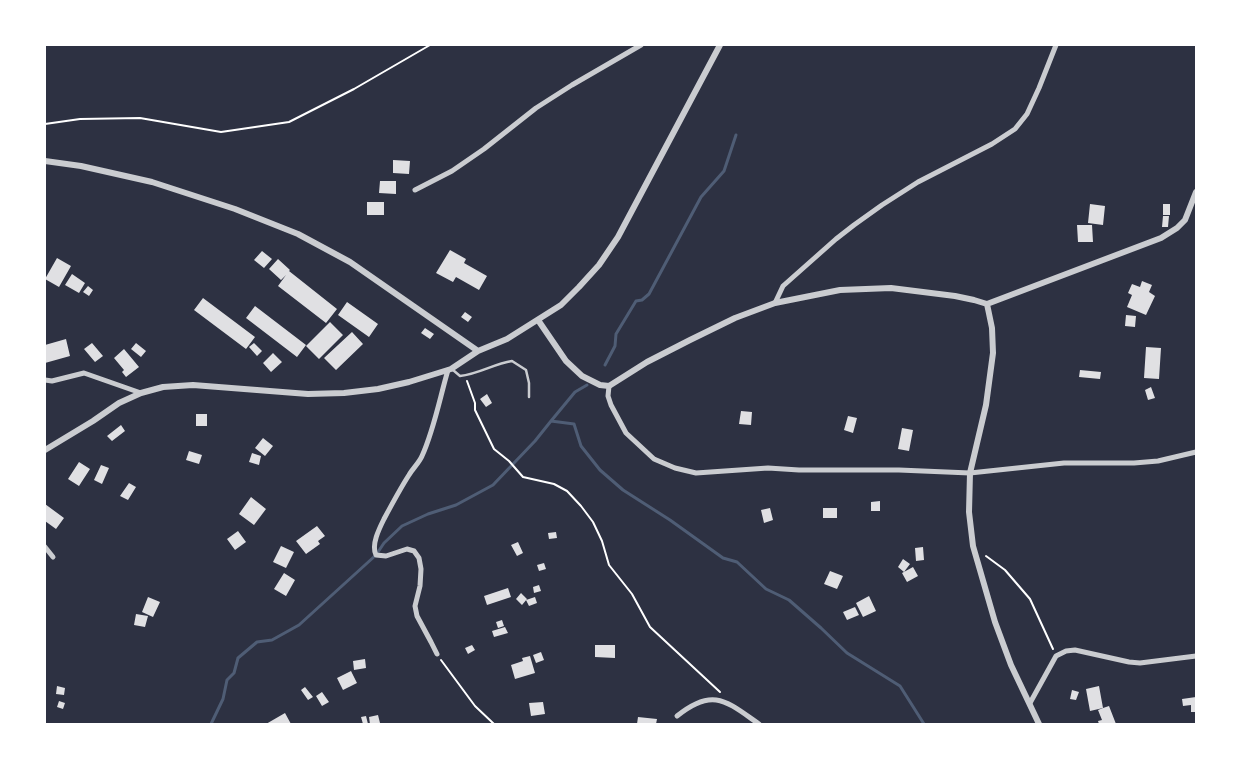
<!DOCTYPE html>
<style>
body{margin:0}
#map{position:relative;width:1241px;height:769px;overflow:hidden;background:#2d3142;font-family:Montserrat,sans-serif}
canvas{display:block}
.frame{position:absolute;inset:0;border:46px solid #fff;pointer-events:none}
</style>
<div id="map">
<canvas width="1241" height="769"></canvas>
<div class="frame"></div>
</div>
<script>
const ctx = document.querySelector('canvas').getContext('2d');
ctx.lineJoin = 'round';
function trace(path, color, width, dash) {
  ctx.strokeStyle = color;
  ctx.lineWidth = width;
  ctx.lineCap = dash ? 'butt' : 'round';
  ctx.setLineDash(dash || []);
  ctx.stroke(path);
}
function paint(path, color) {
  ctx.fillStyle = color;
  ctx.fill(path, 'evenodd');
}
const stream = new Path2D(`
 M605,365L615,346L616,334L636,301L642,300L649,294L701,197L724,171L736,135
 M551,421L574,424L581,446L600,470L623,490L670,520L723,558L737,562L766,589L789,600L821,628L847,653L900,686L924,724
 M211,724L223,699L227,680L234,673L238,658L257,642L272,640L299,625L376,555L384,543L402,526L428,514L456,505L493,485L535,441L551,421L575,392L587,385`);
const building = new Path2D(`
 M393,160L410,161L409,174L393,173Z
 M380,181H396V194L379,193Z
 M367,202H384V215H367Z
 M1090,204L1105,206L1103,225L1088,223Z
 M1163,204H1170V215H1163Z
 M1163,216H1169L1168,227H1162Z
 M1077,225H1092L1093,242H1078Z
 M450,250L466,259L464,263L487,276L479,290L456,277L453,282L436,273Z
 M262,251L272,259L264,268L254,260Z
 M57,258L71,266L59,287L45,279Z
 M278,259L290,270L289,271L337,309L326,323L278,286L286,275L281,280L269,269Z
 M72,274L85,283L79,293L65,285Z
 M1142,281L1152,285L1149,292L1155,296L1146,315L1127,307L1132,295L1128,293L1132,284L1140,287Z
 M88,286L93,290L89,296L83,292Z
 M203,298L255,337L246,349L194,310Z
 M347,302L378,324L369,337L338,315Z
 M255,306L306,345L297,357L246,318Z
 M465,312L472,317L468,322L461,317Z
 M1126,315L1136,316L1135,327L1125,326Z
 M330,322L343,335L319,359L306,346Z
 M425,328L434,334L430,339L421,333Z
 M352,332L363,344L336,370L324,358Z
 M66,339L70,356L45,363V345Z
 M92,343L103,356L95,362L84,349Z
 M136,343L146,351L141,357L131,349Z
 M254,343L262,351L257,356L249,347Z
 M1146,347L1161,348L1159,379L1144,378Z
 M124,349L139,367L126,377L122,372L124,370L114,358Z
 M273,353L282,362L271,372L263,363Z
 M1080,370L1101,372L1100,379L1079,377Z
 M1151,387L1155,398L1148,400L1145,390Z
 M487,394L492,403L486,407L480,399Z
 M741,411L752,412L751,425L739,424Z
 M196,414H207V426H196Z
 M848,416L857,418L853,433L844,430Z
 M121,425L125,431L112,441L107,436Z
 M902,428L913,430L909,451L898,449Z
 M263,438L273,446L265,456L255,448Z
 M189,451L202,455L199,464L186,460Z
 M252,453L261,456L259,465L249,462Z
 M79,462L90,469L79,486L68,479Z
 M101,465L109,468L102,484L94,480Z
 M129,483L136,487L128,500L120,496Z
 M251,497L266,509L254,525L239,514Z
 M880,501V511H871V502Z
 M45,504L64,518L56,529L45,521Z
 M770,508L773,520L764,523L761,510Z
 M823,508H837V518H823Z
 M317,526L325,536L318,541L320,544L306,554L296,541Z
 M238,531L246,542L235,550L227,539Z
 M556,532L557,538L549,539L548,533Z
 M518,542L523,553L517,556L511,545Z
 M281,546L294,552L286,568L273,562Z
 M923,547L924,560L916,561L915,548Z
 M903,559L910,564L904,572L898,567Z
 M544,563L546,569L539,571L537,565Z
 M913,567L918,576L907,582L902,573Z
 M830,571L843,576L837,589L824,584Z
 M284,573L295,580L286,596L274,589Z
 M539,585L541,591L534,593L533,587Z
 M508,588L511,597L487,605L484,596Z
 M521,593L527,599L522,605L516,599Z
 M869,596L876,611L863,617L856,603Z
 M148,597L160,602L153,617L142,612Z
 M535,597L537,603L529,606L526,600Z
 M855,607L859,615L847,620L843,612Z
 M136,614L148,616L145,627L134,625Z
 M502,620L504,626L498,628L496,622Z
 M505,627L508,633L494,637L492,631Z
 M472,645L475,650L468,654L465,648Z
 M595,645H615V658L595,657Z
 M541,652L544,660L536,663L533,655Z
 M530,656L535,673L515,679L511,665L523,661L522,658Z
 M365,659L366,668L354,670L353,661Z
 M351,671L357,683L343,690L337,678Z
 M57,686L65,688L64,695L56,694Z
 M1099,686L1103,708L1109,706L1116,724H1099L1098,721L1102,720L1098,710L1103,708L1090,711L1086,689Z
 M305,687L313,697L308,700L301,690Z
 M1072,690L1079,692L1076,700L1070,699Z
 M322,692L329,702L322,706L316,696Z
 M1196,697V712H1191V705L1183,706L1182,699Z
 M59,701L65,703L63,709L57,707Z
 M543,702L545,714L531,716L529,703Z
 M285,713L291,724H266Z
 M378,715L380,723L370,724L369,717Z
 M366,716L368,724H363L361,717Z
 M638,717L657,719L656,724H637Z`);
const path = new Path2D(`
 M45,124L80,119L140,118L221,132L289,122L354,89L430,45
 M467,381L475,403V410L494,449L509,461L523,477L554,484L567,491L581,506L593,522L602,541L609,565L632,594L650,627L720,692
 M986,556L1005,570L1030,599L1053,649
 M441,660L475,706L494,724`);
const service = new Path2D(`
 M453,370L460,376C479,374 493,364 512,361L526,370L529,383V397`);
const minor = new Path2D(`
 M415,190L452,171L484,149L536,108L572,85L641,45
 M775,303L783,286L836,239L854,225L882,205L918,182L992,144L1015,129L1027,114L1039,88L1056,45
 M45,380L52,381L84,373L141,393
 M609,386L608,396L611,405L626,433L654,459L675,468L696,473L768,468L799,470H899L970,473L1064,463H1134L1158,461L1196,452
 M45,547L53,557
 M437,654L431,642L417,616L415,606L420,586L421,569L419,558L414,551L407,549L386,556L376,555C371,545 379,529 384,519C392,504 400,489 409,475C413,468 419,463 422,456C434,430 440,397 448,370
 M1030,703L1056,656L1066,651L1075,650L1129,662L1140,663L1196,656
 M677,716C713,687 726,701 759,724`);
const tertiary = new Path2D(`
 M45,161L81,166L152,182L235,209L298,234L350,262L478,351
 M987,304L992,328L993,353L986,405L970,473L969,512L973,546L995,622L1011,665L1039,724
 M538,320L566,361L582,376L600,385L609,386L647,362L690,340L735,318L775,303L840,290L891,288L955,296L974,300L987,304L1161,238L1177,228L1185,220L1196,192
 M45,450L93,421L119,403L141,393L163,387L193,385L308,394L344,393L378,389L409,382L451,369L478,351L507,339L561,305L579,287L599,265L618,237L720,45`);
trace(stream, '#4f5d75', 3);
paint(building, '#e0e0e3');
trace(path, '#fff', 2);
trace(service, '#caccd0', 2.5);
trace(minor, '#caccd0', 5);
trace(tertiary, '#caccd0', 6);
</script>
